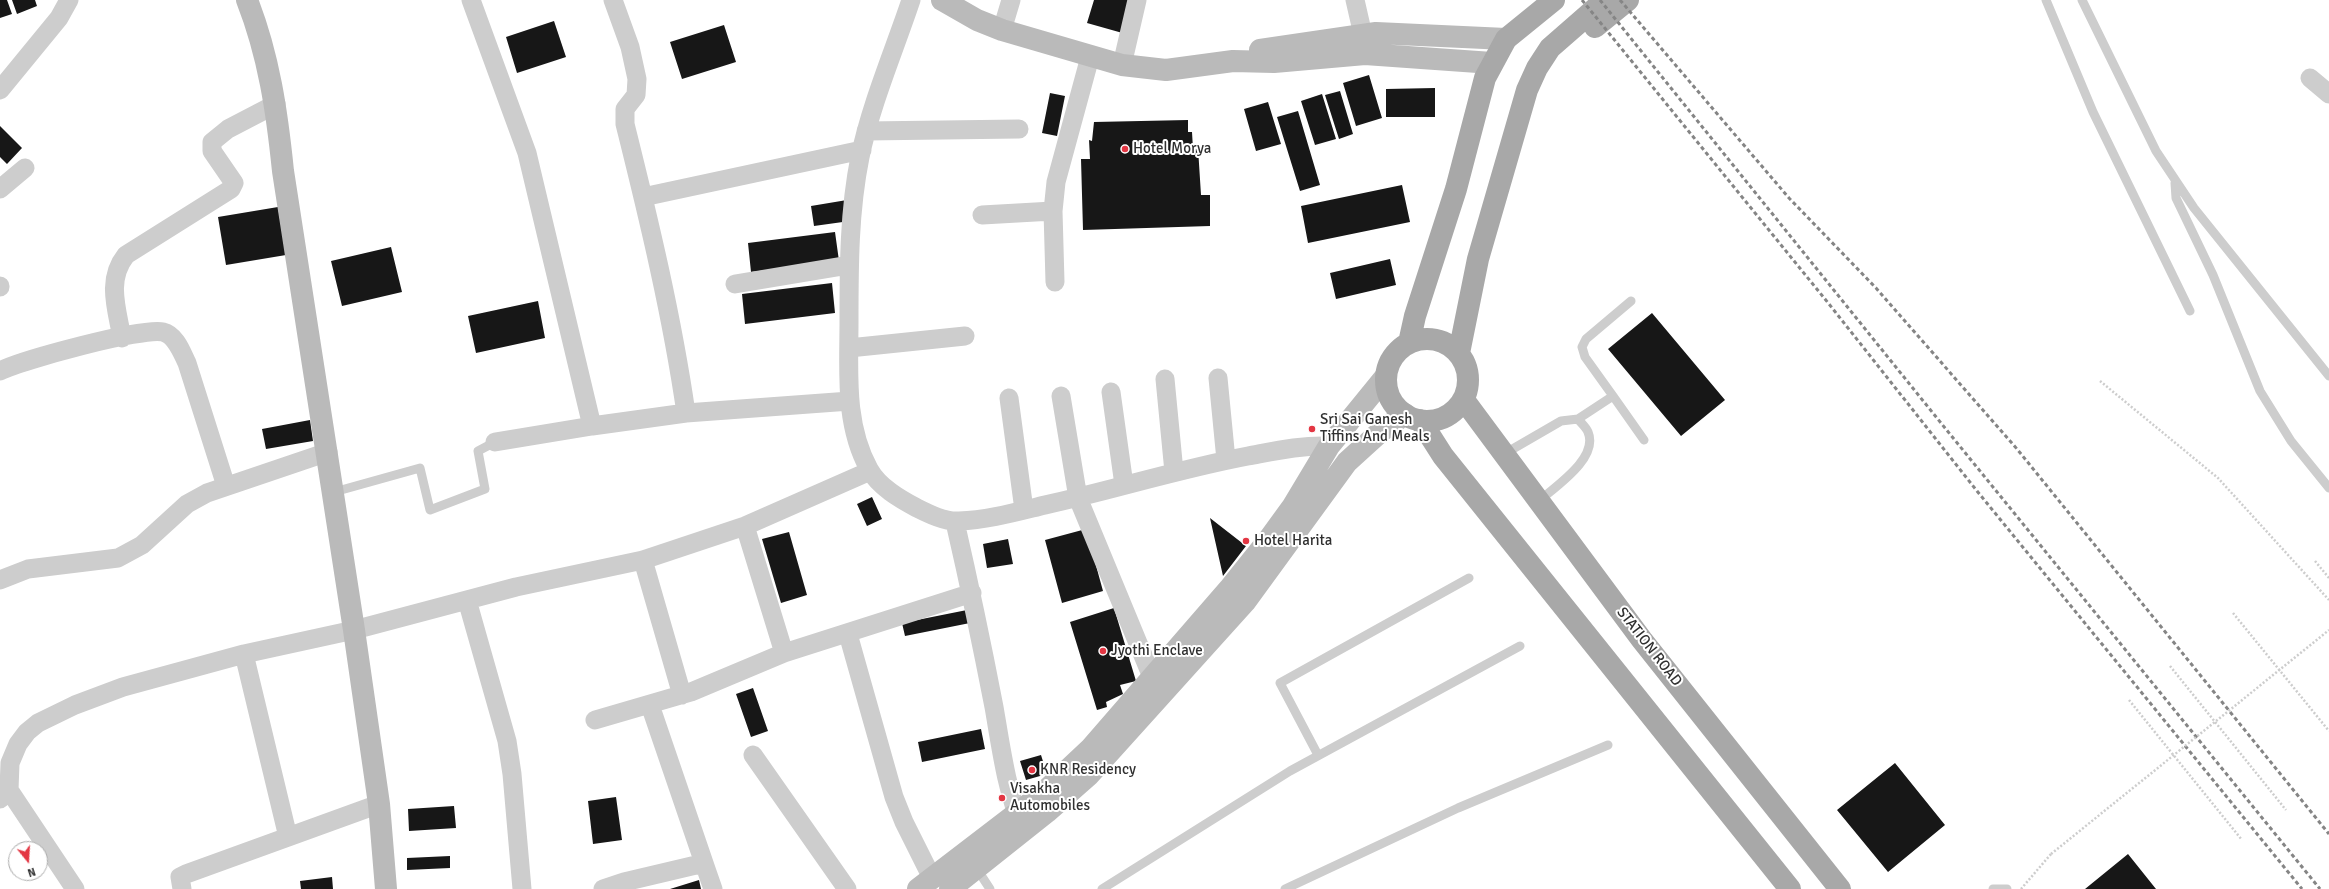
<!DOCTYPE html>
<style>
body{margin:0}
#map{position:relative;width:2329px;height:889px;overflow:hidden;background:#fff;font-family:Signika,sans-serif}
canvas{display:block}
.north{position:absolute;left:8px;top:841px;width:40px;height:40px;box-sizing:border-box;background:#fff;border:1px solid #acacac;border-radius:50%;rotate:162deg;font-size:11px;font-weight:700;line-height:16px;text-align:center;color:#303030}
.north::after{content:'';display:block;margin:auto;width:14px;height:18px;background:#e33643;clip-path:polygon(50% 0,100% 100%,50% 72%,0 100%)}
</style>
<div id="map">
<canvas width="2329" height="889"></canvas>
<div class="north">N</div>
</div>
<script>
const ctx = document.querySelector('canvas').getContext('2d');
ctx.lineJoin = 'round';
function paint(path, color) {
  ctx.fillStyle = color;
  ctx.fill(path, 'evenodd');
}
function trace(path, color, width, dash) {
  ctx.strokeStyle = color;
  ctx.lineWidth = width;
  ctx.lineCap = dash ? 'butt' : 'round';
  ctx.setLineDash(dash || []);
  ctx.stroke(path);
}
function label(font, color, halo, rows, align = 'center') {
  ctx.font = font + ' Signika,sans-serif';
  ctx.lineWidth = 4;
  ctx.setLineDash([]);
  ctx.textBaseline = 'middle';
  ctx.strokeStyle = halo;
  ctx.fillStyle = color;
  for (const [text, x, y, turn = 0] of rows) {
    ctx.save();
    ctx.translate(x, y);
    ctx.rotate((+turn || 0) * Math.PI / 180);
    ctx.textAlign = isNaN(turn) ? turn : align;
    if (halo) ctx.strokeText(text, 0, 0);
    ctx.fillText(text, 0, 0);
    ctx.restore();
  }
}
const building = new Path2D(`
 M0,0H7L12,14L0,18Z
 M12,0H35L37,6L17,14Z
 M1094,0H1135L1126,34L1087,23Z
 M554,21L566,57L517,73L506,37Z
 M724,25L736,62L682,79L670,42Z
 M1369,75L1382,118L1356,126L1343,83Z
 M1435,88V117H1386V89Z
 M1340,91L1353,134L1339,139L1325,95Z
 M1050,93L1065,96L1057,136L1042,133Z
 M1322,94L1336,139L1315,145L1301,101Z
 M1268,102L1281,144L1256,151L1244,109Z
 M1298,111L1320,185L1300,191L1277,117Z
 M1188,120V132H1192L1193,149L1198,148L1201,195H1210V226L1083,230L1081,159H1090L1089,140L1092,141L1094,122Z
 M0,126L22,148L7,164L0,157Z
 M1402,185L1410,222L1308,243L1301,206Z
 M847,200L850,221L814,226L811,206Z
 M278,207L286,255L226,265L218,217Z
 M835,232L839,261L751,272L748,243Z
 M391,247L402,292L342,306L331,261Z
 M1390,259L1396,285L1336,299L1330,273Z
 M832,283L835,313L745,324L742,294Z
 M538,301L545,338L476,353L468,316Z
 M1652,313L1725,400L1681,436L1608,349Z
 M310,420L313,441L266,449L262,429Z
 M872,497L882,519L867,526L857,504Z
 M1210,518L1246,546L1223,576Z
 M1086,529L1103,591L1062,603L1045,540Z
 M789,532L807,595L781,603L762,539Z
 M1008,539L1013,564L987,568L983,544Z
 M1114,608L1136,681L1120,685L1123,694L1106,702L1107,707L1097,710L1070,622Z
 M967,610L970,623L905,636L902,623Z
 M753,688L768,731L751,737L736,694Z
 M981,729L985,749L922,762L918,742Z
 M1041,755L1047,774L1026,780L1020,761Z
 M1895,763L1945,825L1888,872L1837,810Z
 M616,797L622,840L593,844L588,801Z
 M454,806L456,828L409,831L408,809Z
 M2128,854L2156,889H2085Z
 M450,856V868L407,870V858Z
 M332,877L333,889H301L300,881Z
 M699,880L701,889H670Z`);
const path = new Path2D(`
 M2100,381L2218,478L2329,600
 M2315,561L2329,578
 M2233,613L2329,731
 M2170,666L2286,810
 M2129,700L2242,840
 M2021,889L2051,854`);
const lane = new Path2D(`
 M2046,0L2093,112L2190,311
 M2082,0L2156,151L2194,208L2329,376
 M2175,183L2176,198L2213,275L2260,391L2291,441L2329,488
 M1613,396L1585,357L1582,347L1586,339L1631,301
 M1578,419L1613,396L1644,440
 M1504,454L1561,421L1578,419C1581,423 1586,427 1588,432C1599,458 1556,486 1539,501
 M334,492L420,468L430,510L485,489L478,451L495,442
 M1318,755L1280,683L1469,578
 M977,869L990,889
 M1102,889L1290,771L1520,646
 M1285,889L1458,808L1608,745
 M1993,889H2007`);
const street = new Path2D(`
 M471,0L527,153L592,426
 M613,0L630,47L637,79L636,95L625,109V124C649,220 672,316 686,413
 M911,0C894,51 871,104 860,157C849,211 849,267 849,322C849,371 844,424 869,469C879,487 900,499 917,508C929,514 945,522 959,521C988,520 1016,512 1045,505C1113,490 1179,469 1248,456C1275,451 1301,445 1329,446
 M1355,0L1363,35
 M1002,30L1011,0
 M1122,65L1137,0
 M2310,78L2329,94
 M0,90L59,18L69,0
 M866,131L1019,129
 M0,189L25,168
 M643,197L862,150
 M982,215L1053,211
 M1055,282L1053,211L1056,182L1090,57
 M735,284L849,265
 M0,287V286
 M122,338C117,309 106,280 126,255L231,189L234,183L212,151V142L228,129L276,104
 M849,348L965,336
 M0,371C22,360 143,327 163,332C176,335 182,353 187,363L226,486
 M1218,378L1226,460
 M1165,379L1174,472
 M1111,392L1124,485
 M1061,396L1078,498L1152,677
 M1009,398L1024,510
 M495,442L592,426L686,413L850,401
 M955,522C969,583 982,645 994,707C1000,741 1007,795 1022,825
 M745,526L784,653
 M643,560L682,695
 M0,580L28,569L118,558L142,545L187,504L207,493L328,452
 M467,600L507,741L512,774L522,889
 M848,634L894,797L904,822L932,878
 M244,654L288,837
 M650,705L705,866
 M595,720L691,692L784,653L972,593
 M753,755L847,889
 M9,790L75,889
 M0,799L9,790L10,763L18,744L27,732L38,723L75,705L123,687L244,654L354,630L516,587L643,560L745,526L870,471
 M182,889L180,877L186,874L379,804
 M603,889L624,882L696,865L705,866L713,889`);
const secondary = new Path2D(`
 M247,0C269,56 277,112 283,171L354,630L379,804L386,889
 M942,0L977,20L1002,30L1122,65L1166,70L1233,61L1274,62L1365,54L1492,63
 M1260,50L1376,33L1506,39
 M918,889L1042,794L1091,748L1229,589L1269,539L1293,506L1329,446L1386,376
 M950,889L1047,812L1089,775L1245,602L1347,462L1380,432L1405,414`);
const primary = new Path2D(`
 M1595,27L1628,0
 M1386 380a41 41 0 1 1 82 0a41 41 0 1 1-82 0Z
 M1409,343L1415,316L1456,189L1485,78L1506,39L1554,0
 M1459,353L1478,259L1527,90L1537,68L1550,48L1605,0
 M1464,400L1642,640L1840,889
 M1420,420L1443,456L1790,889`);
const rail = new Path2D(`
 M1582,0L1829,304L1977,491L2302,889
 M1600,0L1945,428L2320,889
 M1620,0L1789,198L1876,288L2017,449L2329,834`);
const pathBridge = new Path2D(`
 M2051,854L2329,630`);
const markers = [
 [1125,149,4,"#e33643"],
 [1312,429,4,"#e33643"],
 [1246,541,4,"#e33643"],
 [1103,651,4,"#e33643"],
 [1032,770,4,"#e33643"],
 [1002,798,4,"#e33643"]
];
const poiNames = [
 ["Hotel Morya",1133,149],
 ["Sri Sai Ganesh",1320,420],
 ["Tiffins And Meals",1320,437],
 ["Hotel Harita",1254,541],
 ["Jyothi Enclave",1111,651],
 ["KNR Residency",1040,770],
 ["Visakha",1010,789],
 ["Automobiles",1010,806]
];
const streetNames = [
 ["STATION ROAD",1649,647,52]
];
paint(building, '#171717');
trace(path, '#cdcdcd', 2.5, [2, 2]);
trace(lane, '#cdcdcd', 9);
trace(street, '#cdcdcd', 19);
trace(secondary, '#bababa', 22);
trace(primary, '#a8a8a8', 22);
trace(rail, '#858585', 3, [4, 3]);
trace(pathBridge, '#cdcdcd', 2.5, [2, 2]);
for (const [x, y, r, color] of markers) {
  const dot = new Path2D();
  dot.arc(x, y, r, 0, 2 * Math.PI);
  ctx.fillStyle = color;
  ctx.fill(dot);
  trace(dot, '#fff', 1.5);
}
label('15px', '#303030', '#fff', poiNames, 'left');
label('15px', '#303030', '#fff', streetNames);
</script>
